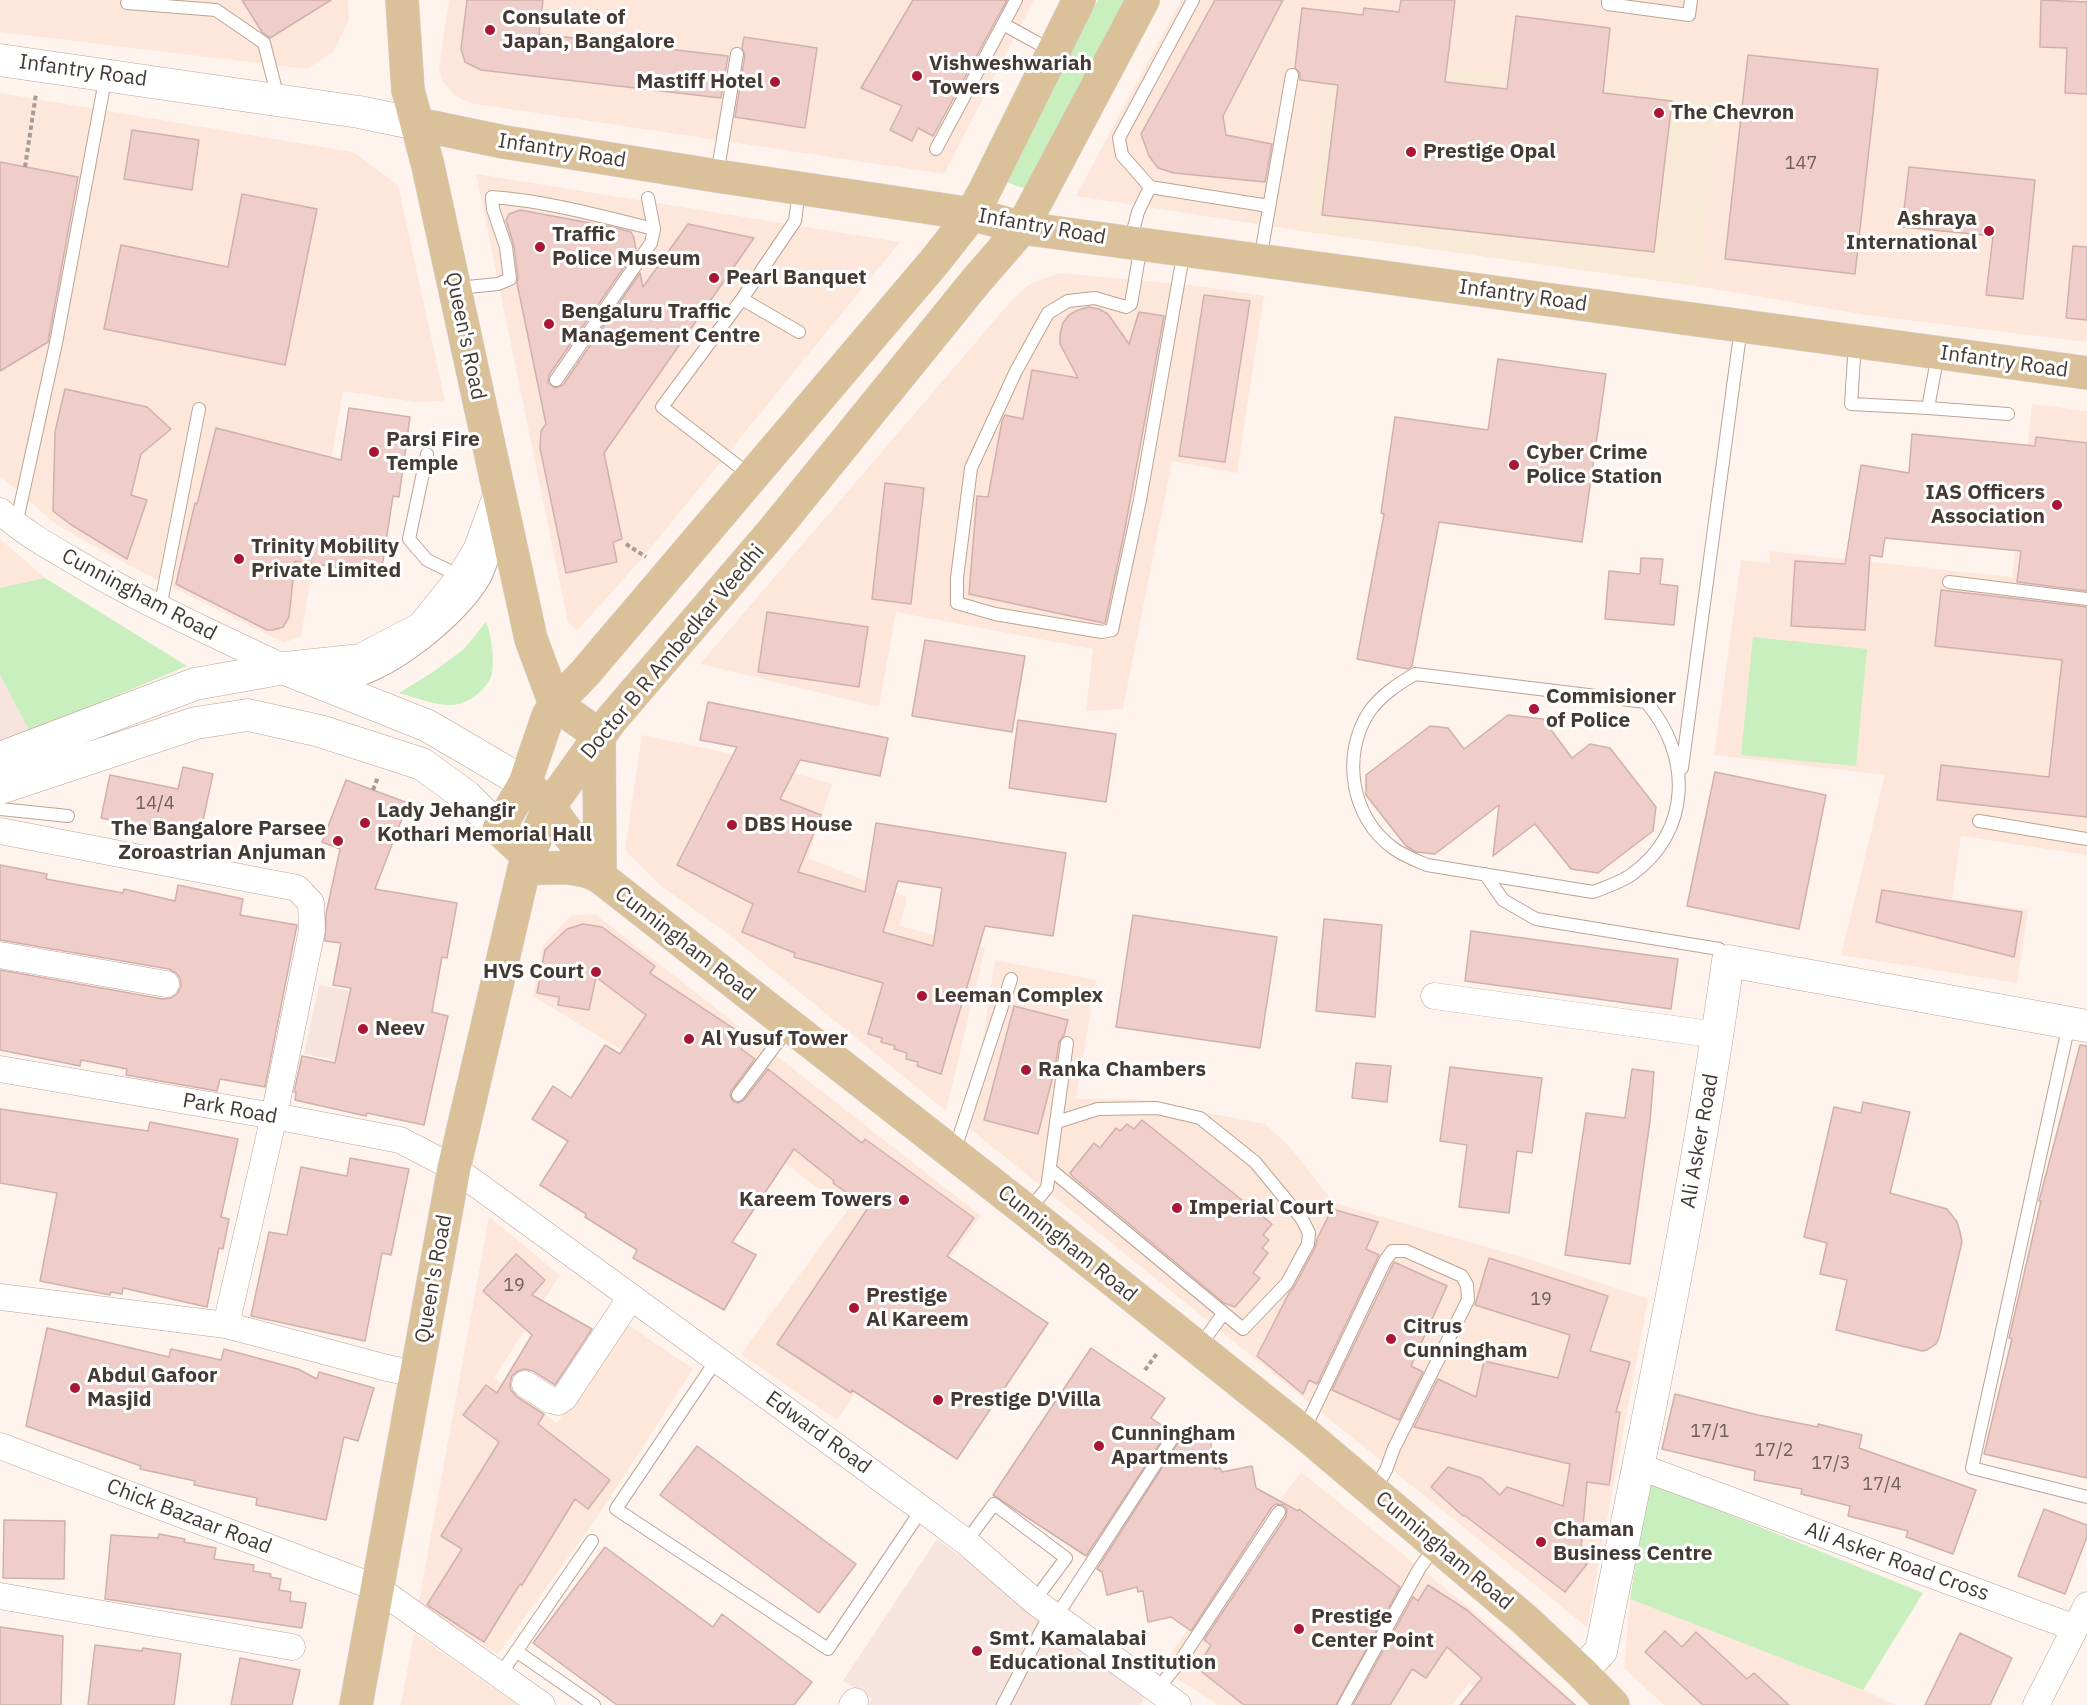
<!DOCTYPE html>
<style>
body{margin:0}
canvas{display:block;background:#fff3ed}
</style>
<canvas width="2087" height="1705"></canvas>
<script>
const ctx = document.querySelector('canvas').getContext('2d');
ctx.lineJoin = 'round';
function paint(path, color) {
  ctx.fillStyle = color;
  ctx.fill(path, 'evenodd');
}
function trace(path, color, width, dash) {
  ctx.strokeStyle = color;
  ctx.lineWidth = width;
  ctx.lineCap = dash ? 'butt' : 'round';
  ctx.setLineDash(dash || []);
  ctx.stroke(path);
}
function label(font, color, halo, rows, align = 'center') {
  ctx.font = font + ' "IBM Plex Sans",sans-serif';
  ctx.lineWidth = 6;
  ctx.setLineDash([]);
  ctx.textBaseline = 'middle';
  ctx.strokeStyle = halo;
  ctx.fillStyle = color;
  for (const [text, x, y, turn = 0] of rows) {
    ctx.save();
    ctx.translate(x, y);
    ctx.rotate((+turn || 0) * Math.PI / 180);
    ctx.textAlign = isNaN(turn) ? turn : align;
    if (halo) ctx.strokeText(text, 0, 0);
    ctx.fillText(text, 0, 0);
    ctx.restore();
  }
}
const built = new Path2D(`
 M0,0H348L349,20L333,52L307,69L0,32Z
 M449,0H1034L944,174L470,103L454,95L443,82L439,68Z
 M1181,0H2087V342L1867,315L1696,286L1720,102L1332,52L1308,232L1076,196Z
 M0,93L353,152L398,185L445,401L415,402L343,391L301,636L284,643L128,565L57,525L0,476Z
 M476,174L900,242L644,556L577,631L568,622Z
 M1059,273L1199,286L1264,296L1237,473L1172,461L1123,709L1086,711L1093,649L896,612L879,707L700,664L1012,300L1028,285Z
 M2032,404L2087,411V855L1961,836L1952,899L2028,910L2017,983L1841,955L1885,775L1714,755L1741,560L1769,563L1770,551L2012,577Z
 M0,539L45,578L0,588Z
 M642,735L719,751L832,784L808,858L907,897L900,926L985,948L946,1111L723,930L661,886L625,850Z
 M591,914L596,915L667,970L981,1216L940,1271L837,1420L741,1354L847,1211L705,1101L533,996L543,945L561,925L573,915Z
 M995,960L1096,980L1076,1099H1137L1265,1124L1288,1145L1334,1203L1525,1258L1648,1299L1587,1627L969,1128Z
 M489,1217L560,1275L494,1378L557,1423L626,1323L693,1369L596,1519L498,1654L418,1606Z
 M1301,1472L1477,1614L1577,1705H1497L1469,1683L1452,1705H1219L1160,1668Z
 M1630,1599L1863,1690L1895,1705H1664L1624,1668Z
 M414,1633L518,1705H401Z`);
const education = new Path2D(`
 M0,675L30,732L0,743Z
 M319,985L422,1004L399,1120L369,1114L372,1095L344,1062L304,1054Z
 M937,1539L1047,1621L1149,1691L1140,1705H868L872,1699L843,1681Z`);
const medical = new Path2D(`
 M1332,52L1720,102L1696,286L1308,232Z`);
const green = new Path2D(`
 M1098,0H1125L1029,190L1006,182Z
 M45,578L187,666L30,732L0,675V588Z
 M486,622C492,635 494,658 492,673C489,689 466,706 450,705C433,705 415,697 399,693L433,672L464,649Z
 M1753,637L1867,649L1856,766L1741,755Z
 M1649,1482L1923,1593L1863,1690L1630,1599Z`);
const building = new Path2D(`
 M242,0H331L270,38L262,32Z
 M467,0H543L539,34L728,56L721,98L481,70L465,62L461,49Z
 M913,0H1007L933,136L918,128L912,141L890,130L902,106L861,88Z
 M1215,0H1283L1223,116L1226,135L1272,144L1265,182L1174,173L1158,168L1149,156L1141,134Z
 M1401,0H1455L1445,82L1507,89L1516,16L1610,28L1603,93L1672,101L1654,252L1322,215L1338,85L1300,80V73L1295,68L1302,8L1363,15L1364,8L1399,12Z
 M2041,0L2087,2V94L2065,93L2067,48L2040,47Z
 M744,37L817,48L805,128L735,117L745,55L742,48Z
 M1748,55L1878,69L1855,274L1725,259Z
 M132,130L199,140L192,190L124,179Z
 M0,162L78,177L48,342L0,371Z
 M1909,167L2035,180L2023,299L1986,295L1993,236L1902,227Z
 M242,194L317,209L285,365L104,329L121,245L228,267Z
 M520,210L612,227L631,232L634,238L636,250L549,375L548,383L555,388L563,385L640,273L643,287L688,224L754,238L604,453L622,539L613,542L617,562L566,573L540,448L541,431L546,424L517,283L518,278L514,246L506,220L509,214Z
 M2073,246L2087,247V320L2066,318Z
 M1204,295L1250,301L1225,462L1179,456Z
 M1089,307L1099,309L1108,314L1129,344L1139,312L1164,316L1124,534L1105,623H1103L969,594L977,496L988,497L1002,421L1005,415L1023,419L1032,370L1078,378L1060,344V334L1063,323L1069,315L1078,310Z
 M1498,359L1606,374L1582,542L1439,522L1412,666L1408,669L1357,659L1384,514L1381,513L1395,417L1488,430Z
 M65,389L147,407L171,429L141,454L131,495L147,500L127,559L70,524L53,511L55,432Z
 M349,408L410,417L399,497L393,496L381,574L295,561L289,617L283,627L273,630H267L176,584L195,503L197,504L216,428L341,460Z
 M1912,434L2035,446L2036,437L2087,443V591L2017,582L2021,551L1885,538L1882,557L1870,555L1865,630L1791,626L1795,561L1845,564L1861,465L1909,473Z
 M885,483L924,488L911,604L872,599Z
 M1641,558L1663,559L1660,584L1678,586L1674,625L1605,619L1609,571L1640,574Z
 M1941,590L2087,607V817L1937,800L1941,765L2049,777L2062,660L1935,646Z
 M767,612L868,627L859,687L758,672Z
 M925,640L1025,656L1012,732L912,716Z
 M708,702L888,738L880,776L800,760L780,799L821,815L798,872L865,892L876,823L1066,853L1053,936L985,926L941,1074L917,1066L918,1062L906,1059L907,1053L894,1049L895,1046L881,1042L882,1038L868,1034L883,983L794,957L795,953L742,932L753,904L677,865L737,747L700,740ZM898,881L942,888L933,946L883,932Z
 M1508,715L1543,719L1572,758L1590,744L1610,748L1656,807L1653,831L1598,873L1571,869L1535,824L1493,856L1499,805L1435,854L1416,852L1406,846L1366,795V775L1430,726L1448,728L1464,749Z
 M1018,720L1116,734L1106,802L1009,788Z
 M183,767L213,774L199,839L101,818L110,775L178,789Z
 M1715,772L1826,795L1799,929L1687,906Z
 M346,780L408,803L375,889L457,903L447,958L442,957L432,1012L448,1016L424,1125L367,1113L366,1116L295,1100L296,1092H294L302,1056L335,1063L351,988L333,985L341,943L325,941L326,914L340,849L322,842Z
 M0,865L47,874L46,879L123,893L124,889L175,901L178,885L243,899L240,915L297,925L265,1087L220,1079L217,1091L126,1075L127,1069L81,1060L80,1066L0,1050V970L163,999L171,998L177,994L181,986L180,978L176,973L169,969L0,940Z
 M1882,890L2022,912L2014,957L1876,922Z
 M1133,915L1277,937L1260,1048L1116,1027Z
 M1324,919L1382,925L1375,1017L1316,1011Z
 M583,924L602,927L655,966L650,973L748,1038L741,1049L755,1059L731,1091L730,1095L733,1101L738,1103L744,1100L768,1069L862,1143L865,1139L974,1218L947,1256L1048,1323L957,1459L852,1390L851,1393L777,1344L868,1208L833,1183L834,1181L794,1149L732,1242L756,1255L724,1310L633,1258L637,1250L585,1217L586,1214L540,1185L568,1141L532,1119L553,1086L571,1098L605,1045L620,1054L646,1015L596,977L589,1010L558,1005L559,997L537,993L545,950L567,929Z
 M1471,931L1678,959L1671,1009L1465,981Z
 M1014,1006L1068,1020L1064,1035L1059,1042L1055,1068L1038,1134L984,1120Z
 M2080,1045L2087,1046V1478L1984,1454L2012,1339L2009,1338L2041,1201H2039Z
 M1356,1063L1391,1066L1387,1102L1352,1098Z
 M1450,1067L1542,1078L1532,1153L1517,1151L1509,1213L1459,1207L1467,1145L1440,1141Z
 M1632,1069L1654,1072L1650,1121L1630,1264L1565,1255L1586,1113L1625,1118Z
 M1863,1102L1910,1112L1890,1193L1947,1209L1957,1222L1960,1232L1962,1242L1939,1338L1936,1344L1927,1350L1922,1351L1836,1330L1847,1280L1820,1274L1827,1243L1804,1237L1834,1107L1861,1113Z
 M0,1109L148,1131L150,1122L238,1139L221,1217L229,1219L223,1249L219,1248L207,1307L123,1288L122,1294L111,1292L110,1295L40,1281L57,1193L0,1183Z
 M1142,1120L1272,1224L1263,1235L1269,1240L1262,1248L1268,1253L1253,1273L1260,1278L1235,1307L1224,1303L1073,1177L1070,1173L1094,1143L1100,1148L1116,1128L1120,1131L1127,1124L1134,1129Z
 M350,1158L409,1169L391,1255L382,1253L365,1341L251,1316L269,1232L287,1235L301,1167L347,1176Z
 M1332,1209L1378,1222L1366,1249L1379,1255L1317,1384L1309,1380L1303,1394L1257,1356L1289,1293L1294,1287L1315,1248L1317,1239Z
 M516,1254L545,1280L532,1295L592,1329L555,1385L533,1371L525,1369L518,1371L512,1376L510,1384L511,1390L517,1397L544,1414L538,1424L610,1480L588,1509L575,1499L522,1585L520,1584L484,1642L427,1605L462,1549L441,1536L499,1442L463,1415L486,1385L497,1393L532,1335L483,1291Z
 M1489,1258L1608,1296L1590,1351L1630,1362L1616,1412H1620L1609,1485L1587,1482L1580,1560L1587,1564L1565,1592L1464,1515L1463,1516L1431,1487L1448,1467L1481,1478L1500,1495L1507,1487L1563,1506L1570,1464L1414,1427L1438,1379L1476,1397L1484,1361L1558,1378L1570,1335L1475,1305Z
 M1394,1262L1447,1286L1411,1366L1423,1372L1399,1420L1332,1390Z
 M47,1328L169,1357L171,1349L221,1360L224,1349L298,1369L317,1379L319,1372L374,1388L358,1441L344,1437L326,1520L256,1505L257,1498L194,1485L195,1481L140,1469L141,1466L26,1426Z
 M1091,1348L1165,1398L1151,1418L1169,1430L1086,1556L993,1495Z
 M1675,1394L1758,1415L1818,1427V1424L1862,1435L1859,1448L1976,1490L1953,1554L1906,1537L1908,1531L1848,1516L1850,1506L1801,1494L1802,1489L1754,1480L1755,1471L1662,1449Z
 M1181,1438L1189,1443L1210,1439L1215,1469L1220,1468L1222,1472L1252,1466L1256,1488L1298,1511L1299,1509L1400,1587L1336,1705H1244L1197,1668L1211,1645L1204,1640L1286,1517L1287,1509L1283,1505L1276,1504L1272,1507L1191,1631L1171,1617L1148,1622L1143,1591L1138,1592L1137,1587L1107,1595L1102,1572L1097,1569Z
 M697,1446L856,1564L819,1613L660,1495Z
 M2044,1509L2087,1525V1537L2065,1594L2018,1576Z
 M4,1520L65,1521L64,1579L3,1578Z
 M159,1534L185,1539L184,1542L216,1548L214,1559L254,1565L253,1571L271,1574L270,1577L281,1579L279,1590L291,1592L290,1601L306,1603L302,1628L105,1599L111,1535L158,1538Z
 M605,1547L713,1627L722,1614L812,1682L794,1705H617L533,1643Z
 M1428,1585L1467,1610L1575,1705H1460L1482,1678L1447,1647L1426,1678L1412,1669L1390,1705H1353L1413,1597L1418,1601Z
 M0,1627L63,1636L61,1705H0Z
 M1665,1631L1682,1647L1696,1632L1747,1679L1754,1673L1789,1705H1703L1645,1652Z
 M1960,1633L2012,1658L1990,1705H1925Z
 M95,1645L142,1651L143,1648L181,1654L174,1705H88Z
 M240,1658L300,1670L292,1705H231Z`);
const path = new Path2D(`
 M25,167L36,94
 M626,544L646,557
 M373,790L378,777
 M1145,1370L1158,1352`);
const service = new Path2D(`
 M1193,0L1119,138L1122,155L1150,187L1269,206
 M1608,0V4L1689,15L1691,0
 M127,3L216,10L264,43L278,98
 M1003,24L1052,51
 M936,149L1016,0
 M717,175L737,54
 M1130,242L1138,212L1150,187
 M1141,245L1131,304L1126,307L1095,298L1068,301L1048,313L1016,371L971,468L957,578V603L995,614L1102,632L1112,630L1140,500L1184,250
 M1260,260L1292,75
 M457,288L498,284L510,279L506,247L493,209L492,197C547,201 600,216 654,229
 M742,299L799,332
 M1855,342L1851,404L1928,408L2008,414
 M556,380L651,243L654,229L648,198
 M1928,408L1938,354
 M427,454L409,539L427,560L462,577
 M751,476L662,407L742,299L795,221L799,190
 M16,525L56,343L106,75
 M1949,582L2087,599
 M160,608L199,409
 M1415,674L1646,702C1692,755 1692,832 1631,875C1619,883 1606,887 1593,892L1427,865C1415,860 1404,856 1393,848C1351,818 1341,755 1369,712C1381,695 1398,684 1415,674Z
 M341,684C388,679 461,620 484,580C489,571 492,559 496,549
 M1682,768L1741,327
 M0,809L68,816
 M1979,821L2087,839
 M1485,874L1503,900L1536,919L1719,949L1728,960
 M2069,1024L1972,1468L2087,1497
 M738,1095L789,1027
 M954,1152L1011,979
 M1050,1169L1243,1329L1287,1283L1308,1244L1309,1233L1302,1219L1255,1162L1200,1118L1157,1108L1098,1109L1057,1122
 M1028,1211L1047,1188L1067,1043
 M1199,1347L1223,1314
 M717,1359L616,1509L828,1649L922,1509
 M1304,1430L1385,1261L1392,1251H1406L1462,1276L1467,1285L1468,1300L1394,1448L1386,1470L1374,1491
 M966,1542L994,1504L1066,1558L1034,1601
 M1056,1617L1173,1437
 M516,1651L594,1705
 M500,1675L592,1541
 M1156,1691L1181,1660L1279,1512
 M1003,1705L1050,1614
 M1344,1705L1419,1569L1436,1545`);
const minor = new Path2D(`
 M0,511C25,534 55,550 84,567C149,605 217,636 285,668
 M0,831L297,888L311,903L312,930L274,1116L226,1325
 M0,955L166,984
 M1434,996L1718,1035
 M0,1069L274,1116L400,1140L454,1168L922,1509L966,1542L1034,1601L1178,1705
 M0,1297L226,1325L387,1368L417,1374
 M525,1384L550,1400L558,1402L564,1398L631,1297
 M0,1446L377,1588L542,1705
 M1638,1466L2075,1628
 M0,1596L292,1647
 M852,1705L855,1701
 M2036,1705L2087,1605`);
const tertiary = new Path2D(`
 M0,60L359,112L417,124
 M285,669L428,726L525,783
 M0,758L195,684L285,668L361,660L422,628L463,577L479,551L499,496
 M0,788L196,723L248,715L320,731L422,764L466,796L499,829
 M1581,1672L1601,1651C1647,1422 1696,1192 1728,961L2087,1026`);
const primary = new Path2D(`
 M402,0L408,90L428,166L531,639L555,704
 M417,124L504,142L717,176L972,214L1022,228L2087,373
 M555,704L599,735
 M599,735L600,877
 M525,783L549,807L600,877L1028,1212L1303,1432L1524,1619L1581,1672L1613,1705
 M528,856L499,829L525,783L548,716L555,704L585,673L935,261L972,214L986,188L1079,0
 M524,869C551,868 576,864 600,877
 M356,1705L454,1168L524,869L528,856L549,807L611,720L774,530L976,281L1022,228L1143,0`);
const markers = [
 [490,30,6,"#aa1435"],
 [917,76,6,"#aa1435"],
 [775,82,6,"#aa1435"],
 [1659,113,6,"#aa1435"],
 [1411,152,6,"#aa1435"],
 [1989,231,6,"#aa1435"],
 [540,247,6,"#aa1435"],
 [714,278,6,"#aa1435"],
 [549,324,6,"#aa1435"],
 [374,452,6,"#aa1435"],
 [1514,465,6,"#aa1435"],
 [2057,505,6,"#aa1435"],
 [239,559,6,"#aa1435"],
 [1534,709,6,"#aa1435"],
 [365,823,6,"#aa1435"],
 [732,825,6,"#aa1435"],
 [338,841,6,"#aa1435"],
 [596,972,6,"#aa1435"],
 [922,996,6,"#aa1435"],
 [363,1029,6,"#aa1435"],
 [689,1039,6,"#aa1435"],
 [1026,1070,6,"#aa1435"],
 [904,1200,6,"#aa1435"],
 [1177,1208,6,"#aa1435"],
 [854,1308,6,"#aa1435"],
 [1391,1339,6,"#aa1435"],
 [75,1388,6,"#aa1435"],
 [938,1400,6,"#aa1435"],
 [1099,1446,6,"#aa1435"],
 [1541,1542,6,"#aa1435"],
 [1299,1629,6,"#aa1435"],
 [977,1651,6,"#aa1435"]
];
const numberNames = [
 ["147",1801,164],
 ["14/4",155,804],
 ["19",514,1286],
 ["19",1541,1300],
 ["17/1",1710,1432],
 ["17/2",1774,1451],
 ["17/3",1831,1464],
 ["17/4",1882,1485]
];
const poiNames = [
 ["Consulate of",502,18],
 ["Japan, Bangalore",502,42],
 ["Vishweshwariah",929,64],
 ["Towers",929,88],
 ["Mastiff Hotel",763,82,"right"],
 ["The Chevron",1671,113],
 ["Prestige Opal",1423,152],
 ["Ashraya",1977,219,"right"],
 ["International",1977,243,"right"],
 ["Traffic",552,235],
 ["Police Museum",552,259],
 ["Pearl Banquet",726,278],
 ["Bengaluru Traffic",561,312],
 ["Management Centre",561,336],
 ["Parsi Fire",386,440],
 ["Temple",386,464],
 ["Cyber Crime",1526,453],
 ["Police Station",1526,477],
 ["IAS Officers",2045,493,"right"],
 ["Association",2045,517,"right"],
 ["Trinity Mobility",251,547],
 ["Private Limited",251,571],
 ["Commisioner",1546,697],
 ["of Police",1546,721],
 ["Lady Jehangir",377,811],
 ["Kothari Memorial Hall",377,835],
 ["DBS House",744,825],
 ["The Bangalore Parsee",326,829,"right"],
 ["Zoroastrian Anjuman",326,853,"right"],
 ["HVS Court",584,972,"right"],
 ["Leeman Complex",934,996],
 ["Neev",375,1029],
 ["Al Yusuf Tower",701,1039],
 ["Ranka Chambers",1038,1070],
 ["Kareem Towers",892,1200,"right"],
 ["Imperial Court",1189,1208],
 ["Prestige",866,1296],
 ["Al Kareem",866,1320],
 ["Citrus",1403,1327],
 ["Cunningham",1403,1351],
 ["Abdul Gafoor",87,1376],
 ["Masjid",87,1400],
 ["Prestige D'Villa",950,1400],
 ["Cunningham",1111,1434],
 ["Apartments",1111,1458],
 ["Chaman",1553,1530],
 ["Business Centre",1553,1554],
 ["Prestige",1311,1617],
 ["Center Point",1311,1641],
 ["Smt. Kamalabai",989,1639],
 ["Educational Institution",989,1663]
];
const streetNames = [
 ["Infantry Road",83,71,8],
 ["Infantry Road",562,151,9],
 ["Infantry Road",1042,227,10],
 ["Infantry Road",1523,296,8],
 ["Queen's Road",465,336,78],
 ["Infantry Road",2004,362,8],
 ["Cunningham Road",139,595,28],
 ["Doctor B R Ambedkar Veedhi",673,652,-50],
 ["Cunningham Road",685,944,38],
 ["Park Road",230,1109,10],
 ["Ali Asker Road",1700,1141,-80],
 ["Cunningham Road",1067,1244,39],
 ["Queen's Road",434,1279,-80],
 ["Edward Road",818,1433,36],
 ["Chick Bazaar Road",189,1517,21],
 ["Cunningham Road",1444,1551,40],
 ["Ali Asker Road Cross",1897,1562,20]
];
paint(built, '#fde7da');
paint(education, '#f7e4de');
paint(medical, '#f9e9d7');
paint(green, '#c8efbd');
paint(building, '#efcdc9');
trace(building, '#d1b0ac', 1.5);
trace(service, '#bea393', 14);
trace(minor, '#bea393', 27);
trace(tertiary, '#bea393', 33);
trace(primary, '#d6d4d2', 34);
trace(path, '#a79b95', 4, [4.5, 3]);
trace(service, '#fff', 12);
trace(minor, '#fff', 26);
trace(tertiary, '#fff', 32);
trace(primary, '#dac19a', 33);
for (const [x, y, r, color] of markers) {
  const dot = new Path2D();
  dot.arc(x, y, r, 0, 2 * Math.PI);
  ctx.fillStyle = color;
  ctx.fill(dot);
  trace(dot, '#fff', 2);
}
label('18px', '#705f58', null, numberNames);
label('bold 21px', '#453a33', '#fff', poiNames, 'left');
label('21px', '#453a33', '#fff', streetNames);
</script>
